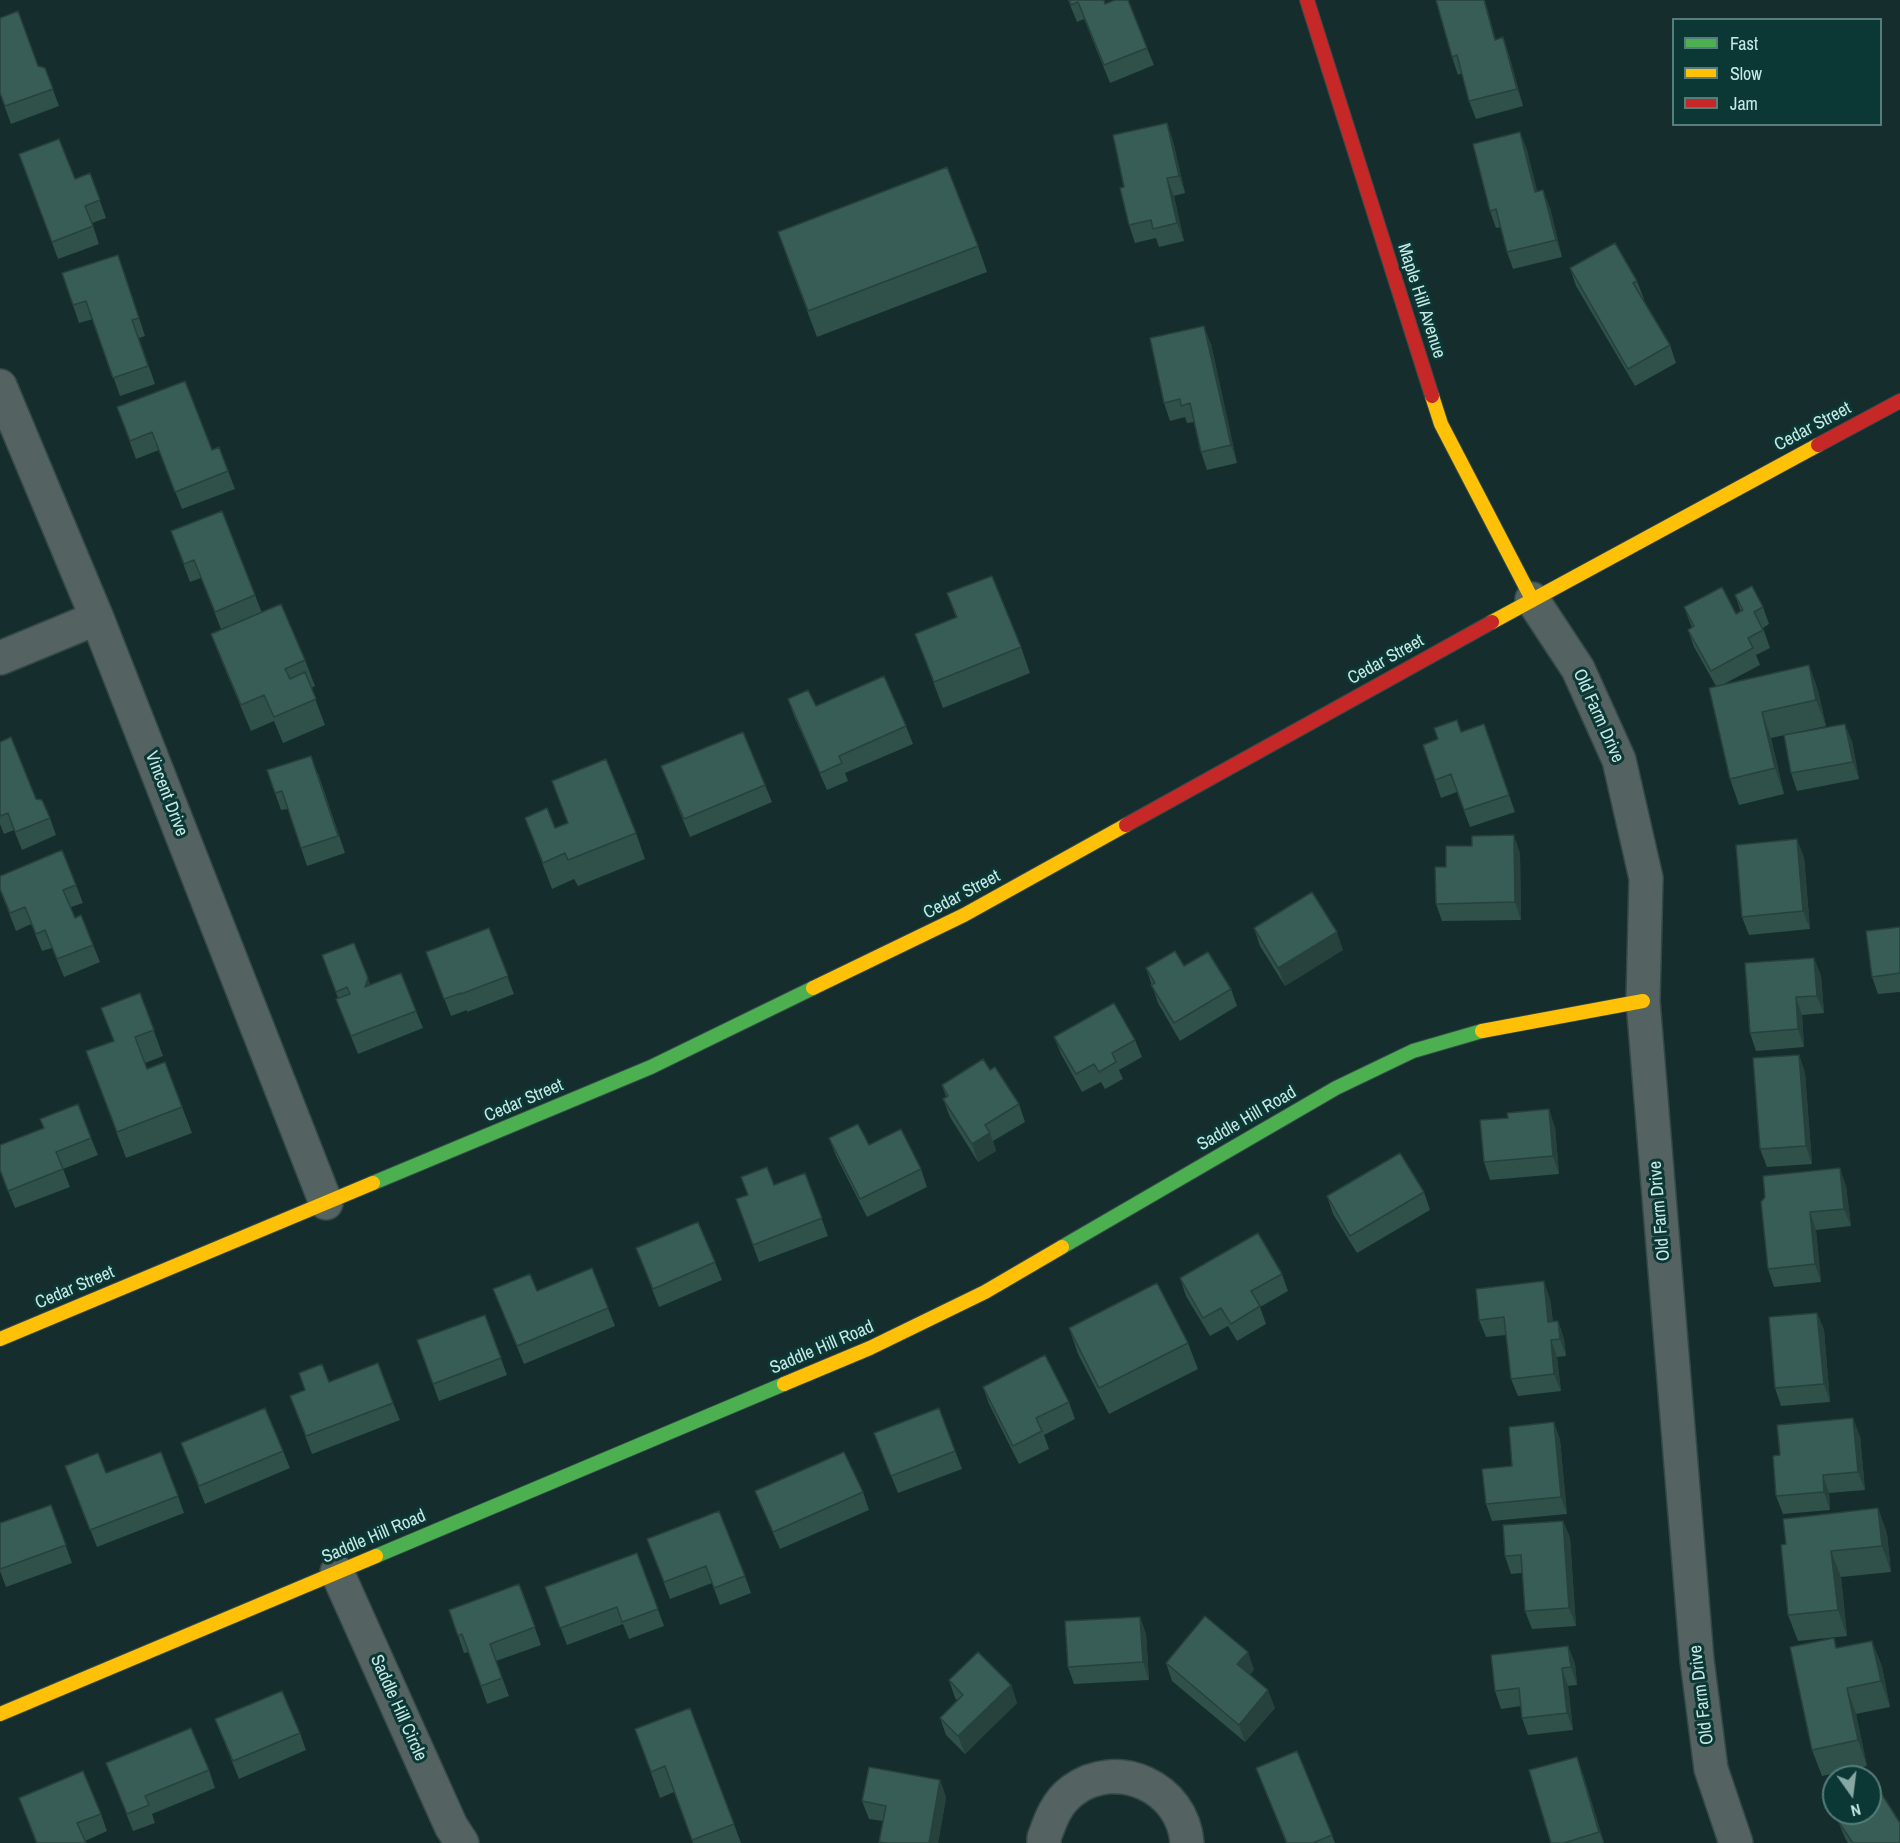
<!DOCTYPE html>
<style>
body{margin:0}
#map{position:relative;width:1900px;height:1843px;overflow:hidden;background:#152d2c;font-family:"Archivo Narrow",sans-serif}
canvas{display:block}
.legend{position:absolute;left:1672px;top:18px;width:210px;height:108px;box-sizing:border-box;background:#0b3734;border:2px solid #557e7b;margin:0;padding:8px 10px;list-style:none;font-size:18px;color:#c5e9e6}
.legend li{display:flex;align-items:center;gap:12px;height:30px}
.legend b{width:30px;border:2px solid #557e7b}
.north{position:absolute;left:1822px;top:1765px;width:60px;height:60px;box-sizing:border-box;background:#0b3734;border:2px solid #557e7b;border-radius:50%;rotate:166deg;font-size:16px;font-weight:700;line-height:24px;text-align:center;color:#c5e9e6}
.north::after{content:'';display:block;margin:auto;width:21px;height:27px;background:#87a7a5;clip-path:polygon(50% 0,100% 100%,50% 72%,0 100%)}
</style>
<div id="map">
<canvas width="1900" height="1843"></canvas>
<ul class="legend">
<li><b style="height:8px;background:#4caf50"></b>Fast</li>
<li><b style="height:8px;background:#ffc107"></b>Slow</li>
<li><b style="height:8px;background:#c62828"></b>Jam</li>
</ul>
<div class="north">N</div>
</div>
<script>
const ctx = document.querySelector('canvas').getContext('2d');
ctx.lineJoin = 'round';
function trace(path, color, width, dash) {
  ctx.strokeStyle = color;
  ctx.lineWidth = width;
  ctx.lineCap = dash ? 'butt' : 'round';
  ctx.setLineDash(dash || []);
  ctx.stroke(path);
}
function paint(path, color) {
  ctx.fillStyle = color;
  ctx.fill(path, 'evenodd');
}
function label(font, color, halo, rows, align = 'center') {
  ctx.font = font + ' "Archivo Narrow",sans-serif';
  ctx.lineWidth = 6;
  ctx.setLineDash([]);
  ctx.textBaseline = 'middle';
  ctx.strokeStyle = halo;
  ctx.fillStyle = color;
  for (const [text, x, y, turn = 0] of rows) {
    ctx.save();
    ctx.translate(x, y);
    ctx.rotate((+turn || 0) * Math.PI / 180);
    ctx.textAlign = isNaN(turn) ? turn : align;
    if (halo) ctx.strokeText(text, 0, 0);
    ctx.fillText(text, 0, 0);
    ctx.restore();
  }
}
const street = new Path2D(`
 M0,386L97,618L326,1203
 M1532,599L1578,669L1619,760L1646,878L1643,1001L1697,1660L1711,1769L1736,1843
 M0,658L97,618
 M337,1572L451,1826L462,1843
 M1044,1843V1838C1050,1821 1056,1803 1072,1791C1117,1757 1183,1787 1187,1843`);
const fast = new Path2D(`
 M373,1183L651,1067L813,988
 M1062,1247L1336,1088L1413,1051L1482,1031
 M376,1556L784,1384`);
const slow = new Path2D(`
 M1432,396L1441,424L1532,599
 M1492,622L1818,445
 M813,988L964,915L1126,825
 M1482,1031L1643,1001
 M0,1339L373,1183
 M784,1384L870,1348L985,1292L1062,1247
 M0,1714L376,1556`);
const jam = new Path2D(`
 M1307,0L1432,396
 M1818,445L1900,401
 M1126,825L1492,622`);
const wall = new Path2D(`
 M1068,0L1105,4L1147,48L1154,65L1110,83L1084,19L1077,22Z
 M1503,37L1509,55L1523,106L1476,119L1469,101L1462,73L1458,75L1452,57Z
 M38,66L45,68L59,106L11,124L0,94Z
 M1167,123L1173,141L1185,193L1174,196L1184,241L1159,247L1156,238L1135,243L1129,225L1124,187Z
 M1520,132L1527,150L1537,192L1550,208L1562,257L1513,269L1507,252L1501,227L1496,228L1490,211Z
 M19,154L75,179L90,173L106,218L92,223L99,244L58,259Z
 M978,246L987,272L817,337L787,258Z
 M1570,268L1637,281L1644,299H1643L1670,345L1676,363L1635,386L1576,286Z
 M124,272L145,336L139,338L155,384L120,396L93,319L79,323L62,273Z
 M1211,344L1237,463L1207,470L1201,452L1194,422L1187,423L1185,417L1170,421L1164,403Z
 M117,407L212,450L219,447L235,489L182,509L159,450L136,459Z
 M171,531L255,595L262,613L305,660L315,686L311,688L325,725L283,743L274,721L251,731L221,660L211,634L250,618L221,629L201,578L190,582Z
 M947,593L1021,647L1030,673L943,708L915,634L956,618Z
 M1735,595L1763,607L1769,624L1763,628L1770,648L1756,655L1760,665L1724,684L1809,665L1818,691L1826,726L1771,738L1784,794L1739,805L1730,779L1716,686L1694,647L1688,630L1692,628L1684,607L1736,614L1741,612Z
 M788,699L816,706L906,726L913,744L845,773L848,781L827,790L794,716Z
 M1484,724L1515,812L1470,827L1457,792L1441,798L1423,745Z
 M1852,741L1859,779L1797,791L1791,773Z
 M0,742L36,799L50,818L56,835L22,850L14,830L4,834L0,824Z
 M661,766L765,785L772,802L690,837L668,784Z
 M267,770L318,773L345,853L307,866L288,809L281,810Z
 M552,781L636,833L645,859L578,886L574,879L552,889L525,818L555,828L568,823Z
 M1520,853L1521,920L1442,921L1436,904L1446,867Z
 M1804,857L1810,929L1749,935L1742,917Z
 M0,876L76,885L83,903L71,907L75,918L93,945L100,962L64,977L52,948L42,951L31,924L16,931L0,890Z
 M1900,927V992L1878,994L1872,977Z
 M489,928L514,994L467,1012V1010L451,1016L426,952Z
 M1254,928L1343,950L1285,986L1260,946Z
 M322,955L371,985L416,1011L423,1028L358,1054L343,1017L336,999L338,998Z
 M1814,958L1821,976L1824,1013L1802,1015L1804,1047L1756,1051L1750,1033Z
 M1146,968L1231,989L1237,1006L1180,1041L1158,1003Z
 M140,993L163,1056L145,1063L147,1069L165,1062L192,1133L126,1158L86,1051L113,1041Z
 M1054,1037L1135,1040L1142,1057L1119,1070L1123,1079L1105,1089L1101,1082L1082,1092L1061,1054Z
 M1799,1055L1805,1073L1812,1164L1767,1167L1760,1149Z
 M990,1070L1019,1104L1025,1122L993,1141L996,1151L978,1162L950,1117L943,1099L946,1097L942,1085Z
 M1555,1127L1559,1174L1490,1180L1484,1162Z
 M91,1138L98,1155L63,1169L70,1187L15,1208L0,1171V1145Z
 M829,1138L869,1145L921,1169L927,1187L867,1217L836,1156Z
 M805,1173L828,1236L759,1262L736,1199Z
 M1846,1186L1851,1226L1816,1230L1821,1282L1774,1287L1768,1269L1761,1202Z
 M1424,1192L1430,1210L1357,1253L1333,1214L1327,1196Z
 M636,1248L715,1262L722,1280L659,1307Z
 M1282,1274L1288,1291L1260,1307L1266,1324L1237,1341L1228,1326L1210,1336L1186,1296L1180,1278Z
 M493,1289L537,1291L608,1308L615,1326L524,1364Z
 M1550,1299L1553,1322L1558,1321L1564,1339L1566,1356L1557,1357L1561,1391L1518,1396L1511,1379L1506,1335L1486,1337L1479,1320Z
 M1817,1313L1824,1330L1830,1402L1781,1406L1775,1388Z
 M485,1315L507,1375L439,1401L417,1340Z
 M1069,1328L1188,1343L1198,1369L1109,1414L1078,1354Z
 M329,1382L393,1403L400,1420L312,1454L290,1396Z
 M983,1387L1069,1402L1075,1419L1044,1435L1049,1449L1019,1464L989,1404Z
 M939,1408L962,1469L898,1493L874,1433Z
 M1554,1422L1560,1440L1567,1514L1492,1521L1486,1504Z
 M1860,1436L1865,1490L1829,1493L1830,1510L1783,1514L1776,1496Z
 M181,1443L283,1451L290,1468L205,1504Z
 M106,1473L178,1496L184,1513L97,1547L72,1483Z
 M755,1491L863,1492L869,1510L780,1549L762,1508Z
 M51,1505L72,1563L6,1587L0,1571V1523Z
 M1878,1508L1887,1534L1891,1572L1841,1577L1847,1636L1798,1641L1788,1615L1786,1544Z
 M1563,1521L1570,1538L1576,1626L1532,1629L1525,1611L1522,1573L1511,1574L1505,1556Z
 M647,1539L745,1576L751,1593L720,1605L712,1583L670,1599Z
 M637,1553L664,1626L629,1639L623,1624L567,1645L545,1587Z
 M519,1584L541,1645L496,1661L509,1696L487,1704L469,1652L464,1653L449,1610Z
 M1140,1617L1146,1634L1149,1680L1074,1684L1068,1667Z
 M1872,1641L1882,1667L1890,1707L1856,1714L1867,1766L1822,1776L1812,1750L1838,1648Z
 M1568,1646L1575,1664L1577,1685L1568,1686L1573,1730L1528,1735L1522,1718L1521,1706L1501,1709L1495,1691Z
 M1166,1663L1254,1669L1250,1675L1275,1708L1245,1742L1172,1681Z
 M949,1680L1011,1685L1017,1703L965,1754L946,1735L940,1718L957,1700L955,1698Z
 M690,1708L741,1843H693L674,1792L660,1798L635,1729Z
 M215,1719L300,1733L306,1750L239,1779Z
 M106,1763L209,1770L215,1788L152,1814L155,1823L133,1831Z
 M1256,1768L1332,1835L1335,1843H1286Z
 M1583,1774L1604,1843H1551Z
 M940,1780L946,1798L938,1843H879V1842L883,1821L869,1819L862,1801Z
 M19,1798L101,1814L107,1831L85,1841L86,1843H36Z
 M1838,1821L1900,1843H1848L1845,1838Z`);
const shadedWall = new Path2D(`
 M1484,0H1485L1501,58L1495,40Z
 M1503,37L1509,55L1523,106L1517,89Z
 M1167,123L1173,141L1185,193L1179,176Z
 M1520,132L1527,150L1542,210L1535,192Z
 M1167,178L1174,196L1184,241L1177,223Z
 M1543,190L1550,208L1562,257L1556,240Z
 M1204,326L1211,344L1237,463L1231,445Z
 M1809,665L1818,691L1826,726L1816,700Z
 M1762,712L1771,738L1784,794L1775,768Z
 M1845,724L1852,741L1859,779L1853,762Z
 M1514,835L1520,853L1521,920L1515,902Z
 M1797,839L1804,857L1810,929L1803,911Z
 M1337,932L1343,950L1285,986L1278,968Z
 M1814,958L1821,976L1824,1013L1817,996Z
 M368,978L374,996L365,987Z
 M1796,997L1802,1015L1804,1047L1798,1029Z
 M1799,1055L1805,1073L1812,1164L1806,1146Z
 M1549,1109L1555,1127L1559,1174L1553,1156Z
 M990,1133L996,1151L978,1162L972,1144Z
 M1840,1168L1846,1186L1851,1226L1844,1209Z
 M1810,1212L1816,1230L1821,1282L1815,1264Z
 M1544,1281L1550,1299L1555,1340L1548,1322Z
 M1817,1313L1824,1330L1830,1402L1824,1384Z
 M1558,1321L1564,1339L1566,1356L1560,1339Z
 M1551,1340L1557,1357L1561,1391L1554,1374Z
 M1853,1418L1860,1436L1865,1490L1858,1472Z
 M1554,1422L1560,1440L1567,1514L1561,1497Z
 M1823,1475L1829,1493L1830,1510L1824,1492Z
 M1878,1508L1887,1534L1891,1572L1882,1546Z
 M1563,1521L1570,1538L1576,1626L1569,1608Z
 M1831,1551L1841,1577L1847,1636L1838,1610Z
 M1140,1617L1146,1634L1149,1680L1143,1662Z
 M1872,1641L1882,1667L1890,1707L1881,1681Z
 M1568,1646L1575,1664L1577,1685L1571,1667Z
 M1248,1652L1254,1669L1244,1682L1237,1664Z
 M1562,1668L1568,1686L1573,1730L1567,1713Z
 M1011,1685L1017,1703L965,1754L958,1736Z
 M1847,1688L1856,1714L1867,1766L1858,1740Z
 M1268,1690L1275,1708L1245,1742L1239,1725Z
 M1577,1757L1583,1774L1604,1843L1599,1832Z
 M940,1780L946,1798L938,1843H929Z`);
const building = new Path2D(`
 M1069,0H1104L1105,4L1115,0H1128L1147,48L1104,65L1078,2L1071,5Z
 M1436,0H1484L1495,40L1503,37L1517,89L1469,101L1457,55L1452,57Z
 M18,11L38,66L45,68L53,89L5,106L0,93V18Z
 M1167,123L1179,176L1167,178L1177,223L1153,229L1151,220L1129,225L1120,188L1124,187L1113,135Z
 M1520,132L1535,192L1543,190L1556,240L1507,252L1496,209L1490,211L1473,144Z
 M59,139L75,179L90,173L100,200L85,206L93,226L52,242L19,154Z
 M947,167L978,246L808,311L778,232Z
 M1615,243L1637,281L1633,283L1670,345L1628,369L1570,268Z
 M118,255L139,318L132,320L148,366L113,378L86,301L73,305L62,273Z
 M1204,326L1231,445L1201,452L1190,403L1181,406L1180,399L1164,403L1150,338Z
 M185,381L212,450L219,447L228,471L175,492L152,432L130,441L117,407Z
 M222,511L255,595L215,612L194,560L184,564L171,531Z
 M992,576L1021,647L934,682L915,634L957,617L947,593Z
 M1752,586L1763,607L1754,612L1763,630L1748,638L1753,648L1711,671L1688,630L1694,626L1684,607L1722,587L1736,614L1743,610L1735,595Z
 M281,604L305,660L285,669L290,679L305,672L316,699L274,717L264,695L241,705L211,634Z
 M1809,665L1816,700L1762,712L1775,768L1730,779L1709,688Z
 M884,676L906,726L839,756L842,763L820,773L788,699L808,690L816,706Z
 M1457,720L1461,732L1484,724L1509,795L1464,810L1451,774L1435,780L1423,745L1438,739L1434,728Z
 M1845,724L1853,762L1791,773L1784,735Z
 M743,732L765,785L684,819L661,766Z
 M11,737L36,799L42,800L50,818L15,832L8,813L0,816V742Z
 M311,756L338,836L301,848L282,791L275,793L267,770Z
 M606,759L636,833L568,860L565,853L543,863L525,818L547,808L555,828L568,823L552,781Z
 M1514,835L1515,902L1436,904L1435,867H1446V846H1472V836Z
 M1797,839L1803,911L1742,917L1736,845Z
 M62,850L76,885L63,890L75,918L81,915L93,945L57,959L45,930L36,934L25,907L10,913L0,889V876Z
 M1312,892L1337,932L1278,968L1254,928Z
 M1900,927V973L1872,977L1866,931Z
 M489,928L508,976L461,994V993L444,999L426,952Z
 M354,943L368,978L365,987L401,973L416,1011L351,1036L336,999L350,994L347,987L336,992L322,955Z
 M1175,951L1184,966L1208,952L1231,989L1174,1023L1151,985L1155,983L1146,968Z
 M1814,958L1817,996L1796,997L1798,1029L1750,1033L1745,963Z
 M140,993L154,1030L135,1037L147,1069L165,1062L182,1107L117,1132L86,1051L114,1041L101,1008Z
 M1114,1003L1135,1040L1112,1053L1116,1062L1099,1072L1094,1064L1076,1074L1054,1037Z
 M1799,1055L1806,1146L1760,1149L1753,1058Z
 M983,1059L990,1070L995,1067L1019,1104L985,1125L990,1133L972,1144L943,1099L948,1096L942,1085Z
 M78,1104L91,1138L56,1152L63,1169L8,1191L0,1170V1145L44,1128L40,1119Z
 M1549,1109L1553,1156L1484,1162L1480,1120L1508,1118L1507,1113Z
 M858,1124L869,1145L901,1129L921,1169L860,1199L829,1138Z
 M1400,1153L1424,1192L1350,1236L1327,1196Z
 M767,1167L774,1185L805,1173L822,1218L753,1245L736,1199L748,1195L741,1177Z
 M1840,1168L1844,1209L1810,1212L1815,1264L1768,1269L1761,1202L1765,1197L1763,1176Z
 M698,1222L715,1262L653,1289L636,1248Z
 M1258,1233L1282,1274L1251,1291L1260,1306L1231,1324L1221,1308L1203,1318L1180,1278Z
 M592,1268L608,1308L517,1346L493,1289L530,1274L537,1291Z
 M1544,1281L1548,1322L1558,1321L1560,1339L1551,1340L1554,1374L1511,1379L1504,1317L1479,1320L1476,1289Z
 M1157,1283L1188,1343L1099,1388L1069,1328Z
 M1817,1313L1824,1384L1775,1388L1769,1317Z
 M485,1315L501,1358L433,1384L417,1340Z
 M1045,1355L1069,1402L1036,1418L1042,1431L1013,1446L983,1387Z
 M378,1363L393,1403L306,1436L290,1396L305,1390L299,1373L322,1364L329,1382Z
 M265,1408L283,1451L199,1486L181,1443Z
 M939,1408L955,1451L891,1476L874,1433Z
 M1853,1418L1858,1472L1823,1475L1824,1492L1776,1496L1773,1456L1780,1455L1777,1425Z
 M1554,1422L1561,1497L1486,1504L1482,1469L1512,1466L1509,1427Z
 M161,1452L178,1496L90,1530L65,1466L98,1453L106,1473Z
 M844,1452L863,1492L773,1532L755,1491Z
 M51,1505L66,1545L0,1569V1523Z
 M1878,1508L1882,1546L1831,1551L1838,1610L1788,1615L1781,1545L1786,1544L1783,1519Z
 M719,1511L745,1576L714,1588L706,1566L664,1582L647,1539Z
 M1563,1521L1569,1608L1525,1611L1521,1555L1505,1556L1503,1525Z
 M637,1553L658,1609L622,1622L617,1607L560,1628L545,1587Z
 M519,1584L535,1627L490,1644L502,1678L481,1686L462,1634L458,1636L449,1610Z
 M1205,1616L1248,1652L1237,1664L1268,1690L1239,1725L1166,1663Z
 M1140,1617L1143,1662L1068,1667L1065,1621Z
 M1834,1638L1836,1648L1872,1641L1881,1681L1847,1688L1858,1740L1812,1750L1790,1647Z
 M1568,1646L1571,1667L1562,1668L1567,1713L1522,1718L1519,1688L1495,1691L1491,1655Z
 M978,1652L1011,1685L958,1736L940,1718L963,1695L949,1680Z
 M282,1691L300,1733L233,1761L215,1719Z
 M690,1708L734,1824L692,1840L665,1766L651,1772L635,1729Z
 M191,1728L209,1770L145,1796L149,1805L127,1814L106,1763Z
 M1297,1751L1332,1835L1313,1843H1287L1256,1768Z
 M1577,1757L1599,1832L1564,1843H1551L1529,1770Z
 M869,1767L940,1780L929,1843H887L879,1842L886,1806L862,1801Z
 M83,1771L101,1814L77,1823L86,1843H37L19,1798Z
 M1881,1793L1900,1823V1843H1853L1838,1821L1850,1813H1870V1800Z`);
const streetNames = [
 ["Maple Hill Avenue",1421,301,72],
 ["Cedar Street",1813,427,-28],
 ["Cedar Street",1386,660,-29],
 ["Old Farm Drive",1598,716,66],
 ["Vincent Drive",166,794,69],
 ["Cedar Street",962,895,-28],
 ["Cedar Street",524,1101,-23],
 ["Saddle Hill Road",1247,1119,-30],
 ["Old Farm Drive",1660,1211,-95],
 ["Cedar Street",75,1288,-23],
 ["Saddle Hill Road",822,1348,-23],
 ["Saddle Hill Road",374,1537,-23],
 ["Old Farm Drive",1702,1695,-97],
 ["Saddle Hill Circle",398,1708,66]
];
trace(street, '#334948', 36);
trace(fast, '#334948', 16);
trace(slow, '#334948', 16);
trace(jam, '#334948', 16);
trace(street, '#546261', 33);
trace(fast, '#4caf50', 14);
trace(slow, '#ffc107', 14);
trace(jam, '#c62828', 14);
paint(wall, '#30504a');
paint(shadedWall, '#27413c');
paint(building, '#385d56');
trace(building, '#27413c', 1.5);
label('18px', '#c5e9e6', '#0b3734', streetNames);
</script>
